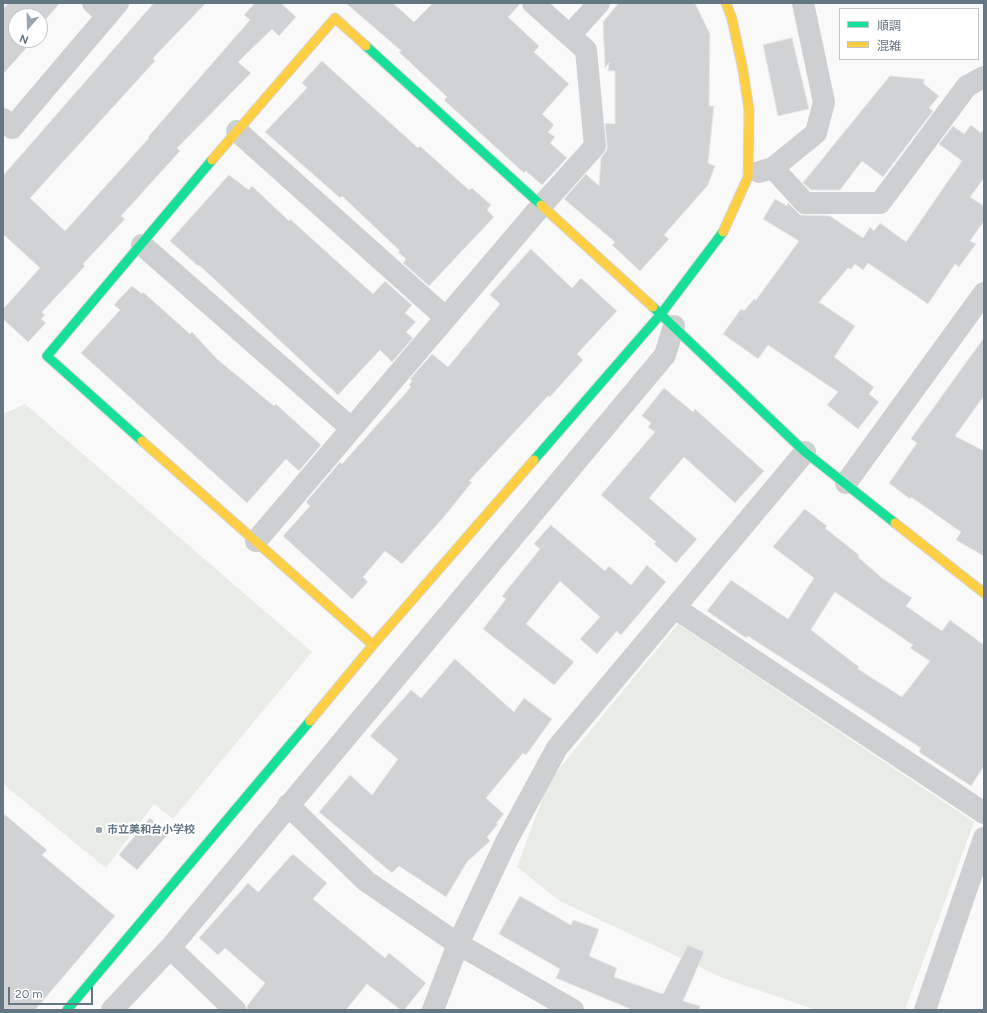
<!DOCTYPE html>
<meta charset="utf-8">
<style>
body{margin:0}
#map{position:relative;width:987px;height:1013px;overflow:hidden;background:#f9f9f9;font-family:Figtree,"Noto Sans JP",sans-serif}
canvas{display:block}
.frame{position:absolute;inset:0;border:4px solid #657683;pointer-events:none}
.legend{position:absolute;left:839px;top:8px;width:140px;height:52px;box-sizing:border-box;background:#fff;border:1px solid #c1c8cd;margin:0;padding:5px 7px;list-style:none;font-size:12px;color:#657683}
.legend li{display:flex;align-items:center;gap:8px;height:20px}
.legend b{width:20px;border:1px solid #c1c8cd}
.north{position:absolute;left:8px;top:8px;width:40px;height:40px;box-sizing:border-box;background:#fff;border:1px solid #c1c8cd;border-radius:50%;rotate:200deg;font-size:11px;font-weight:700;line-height:16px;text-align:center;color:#657683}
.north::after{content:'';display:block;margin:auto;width:14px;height:18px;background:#99a4ac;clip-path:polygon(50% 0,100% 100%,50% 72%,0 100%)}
.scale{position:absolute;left:8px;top:987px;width:85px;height:18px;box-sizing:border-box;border:2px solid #657683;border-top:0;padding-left:5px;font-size:12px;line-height:14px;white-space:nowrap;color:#657683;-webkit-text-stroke:3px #fff;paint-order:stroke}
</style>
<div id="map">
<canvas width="987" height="1013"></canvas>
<div class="frame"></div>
<ul class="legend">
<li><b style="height:5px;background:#16e098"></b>順調</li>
<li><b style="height:5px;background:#ffcf43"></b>混雑</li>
</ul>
<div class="north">N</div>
<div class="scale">20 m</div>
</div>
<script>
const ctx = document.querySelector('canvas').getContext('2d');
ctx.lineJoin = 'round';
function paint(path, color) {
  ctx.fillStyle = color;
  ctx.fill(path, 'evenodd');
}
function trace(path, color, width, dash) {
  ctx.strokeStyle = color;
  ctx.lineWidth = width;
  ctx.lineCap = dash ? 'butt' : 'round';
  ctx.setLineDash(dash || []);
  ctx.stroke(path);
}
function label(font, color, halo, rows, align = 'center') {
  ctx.font = font + ' Figtree,"Noto Sans JP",sans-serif';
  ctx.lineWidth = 4;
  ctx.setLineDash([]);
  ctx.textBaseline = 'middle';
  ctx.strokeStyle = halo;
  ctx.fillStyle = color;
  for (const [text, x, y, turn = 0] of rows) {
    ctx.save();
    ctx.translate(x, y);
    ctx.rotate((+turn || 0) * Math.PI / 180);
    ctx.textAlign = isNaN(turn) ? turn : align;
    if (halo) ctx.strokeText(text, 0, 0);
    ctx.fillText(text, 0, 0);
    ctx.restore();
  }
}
const green = new Path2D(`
 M25,404L312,652L173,819L154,804L106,868L3,784V414Z
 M678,624L974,822L905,1010H816L723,978L560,901L517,867L549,781Z`);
const building = new Path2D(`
 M9,3H60L40,26V16H16V40H28L26,42L29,45L3,74V9Z
 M154,3H206L153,58L155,61L30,198L65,231L149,138L148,137L250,20L244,15L255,3H281L296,17L279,36L272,29L238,62L251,73L177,148L180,151L121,216L125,219L83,264L85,266L42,312L45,315L41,319L46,323L28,342L3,319V309L40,268L3,234V176Z
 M346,3H393L414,22L433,3H521L508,17L539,46L534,52L569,84L542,114L554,125L548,132L555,137L550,143L567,158L542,185L526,171L524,173L444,100L447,97L399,52L401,51Z
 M619,3H695L710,34L709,106H714L708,163L715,166L708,185L664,235L669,239L640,271L612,245L615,242L564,199L586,174L599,186L601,158L607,150V145L605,123L615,124V71H608L609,63L605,68L603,22Z
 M792,38L809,109L778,116L763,45Z
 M322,61L418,148L420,146L469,190L472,188L491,205L487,210L494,217L429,286L403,263L406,259L398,252L400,251L342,196L340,198L265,132L307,88L302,83Z
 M890,76L924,79V84L939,96L929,108L933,111L883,177L862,161L840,190H811L803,183Z
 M971,125L981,133L984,129V178L970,197L984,206V221L970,241L976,244L959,267L955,264L928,304L868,263L863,270L855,264L851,269L848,268L819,302L855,326L834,357L874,387L869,394L879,402L858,429L827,405L838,392L768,345L758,359L723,334L741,309L744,311L754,299L756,300L799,241L763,219L775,199L787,206L788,203L800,215L830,216L863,238L870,227L874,231L880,223L906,242L962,161L939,144L953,126L964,134Z
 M229,175L249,190L252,186L289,221L290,219L373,294L385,281L412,305L405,313L416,322L406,332L413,338L392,362L380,350L338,395L199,265L198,266L170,241Z
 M531,249L572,288L581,278L617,311L577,354L583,360L550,397L548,396L469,481L472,482L443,518L402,564L385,551L363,577L368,582L352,599L283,536L310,506L306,502L340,462L342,464L411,387L409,385L412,381L410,379L432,354L448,367L500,304L490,295Z
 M132,286L142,294L143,292L190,334L192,332L217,359L274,406L276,404L321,445L299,471L286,459L247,503L81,353L120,310L114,305Z
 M984,338V396L955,436L984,451V556L956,540L961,532L911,497L910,499L889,483L917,443L911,439Z
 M664,388L693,412L695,409L764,471L735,503L684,457L649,498L697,539L676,563L654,544L656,542L601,495L655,432L648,427L651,423L642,416Z
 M805,509L827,526L825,528L859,555L858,557L882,578L912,598L906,606L942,631L950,620L984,645V766L971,786L919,752L921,748L748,636L746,638L707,611L731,580L788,619L814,578L773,547ZM835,592L913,645L910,648L930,661L902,697L858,669L859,667L811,630Z
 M551,525L605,571L609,566L631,585L647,565L666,582L621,635L617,631L597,654L580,639L600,617L560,581L526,624L574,662L554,685L483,629L506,599L502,596L540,549L534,544Z
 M455,659L514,712L524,698L552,719L526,755L523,753L486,798L504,814L496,823L498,824L487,837L490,841L467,862L446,897L399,866L392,873L319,812L350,775L372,795L398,759L370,736L411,690L421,698Z
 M3,813L47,850L42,855L115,916L35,1010H3Z
 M150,818L168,834L137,870L119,855Z
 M293,854L327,883L313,899L385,958L389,953L426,983L404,1010H401L367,984L346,1010H247V1006L265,983L225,948L218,955L199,938L248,883L258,892Z
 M520,896L571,925L573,920L599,929L589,956L617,968L614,977L663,994L688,945L704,952L683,1001L700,1006L699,1010H633L556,978L560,969L499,934Z`);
const street = new Path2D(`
 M93,3L107,15
 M570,35L599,3
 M3,119L12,128L118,3
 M237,131L446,318
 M773,168L805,203H880L967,86L984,77
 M759,172L773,168L816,133L824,102L803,3
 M142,245L351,428
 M846,483L984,293
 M256,541L542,205L595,146L586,50L533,3
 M675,608L984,813
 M288,805L366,881L458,944L573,1010
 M170,948L235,1010
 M112,1010L170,948L665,355L674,326
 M433,1010L458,944L506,842L557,748L805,452
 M925,1010L984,838`);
const fast = new Path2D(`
 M366,46L541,205
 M653,307L805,452L895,523
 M142,441L47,356L212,160
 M534,460L661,314L723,232
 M67,1010L310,721`);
const slow = new Path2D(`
 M212,160L335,18L366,46
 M541,205L653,307
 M723,232L748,177L749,110L743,70L732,19L726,3
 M142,441L373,645
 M895,523L984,593
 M310,721L373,645L534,460`);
const markers = [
 [99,830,4,"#99a4ac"]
];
const poiNames = [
 ["市立美和台小学校",107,830]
];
paint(green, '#e8ebe6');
paint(building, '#d0d2d3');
trace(building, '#e8e8e8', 1);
trace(fast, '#d5d6d7', 11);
trace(slow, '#d5d6d7', 11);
trace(street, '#cecfd0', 22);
trace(fast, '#16e098', 9);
trace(slow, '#ffcf43', 9);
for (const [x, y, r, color] of markers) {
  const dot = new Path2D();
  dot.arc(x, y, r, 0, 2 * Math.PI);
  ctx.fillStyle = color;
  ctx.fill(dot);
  trace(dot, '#fff', 1.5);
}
label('bold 11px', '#657683', '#fff', poiNames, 'left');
</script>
